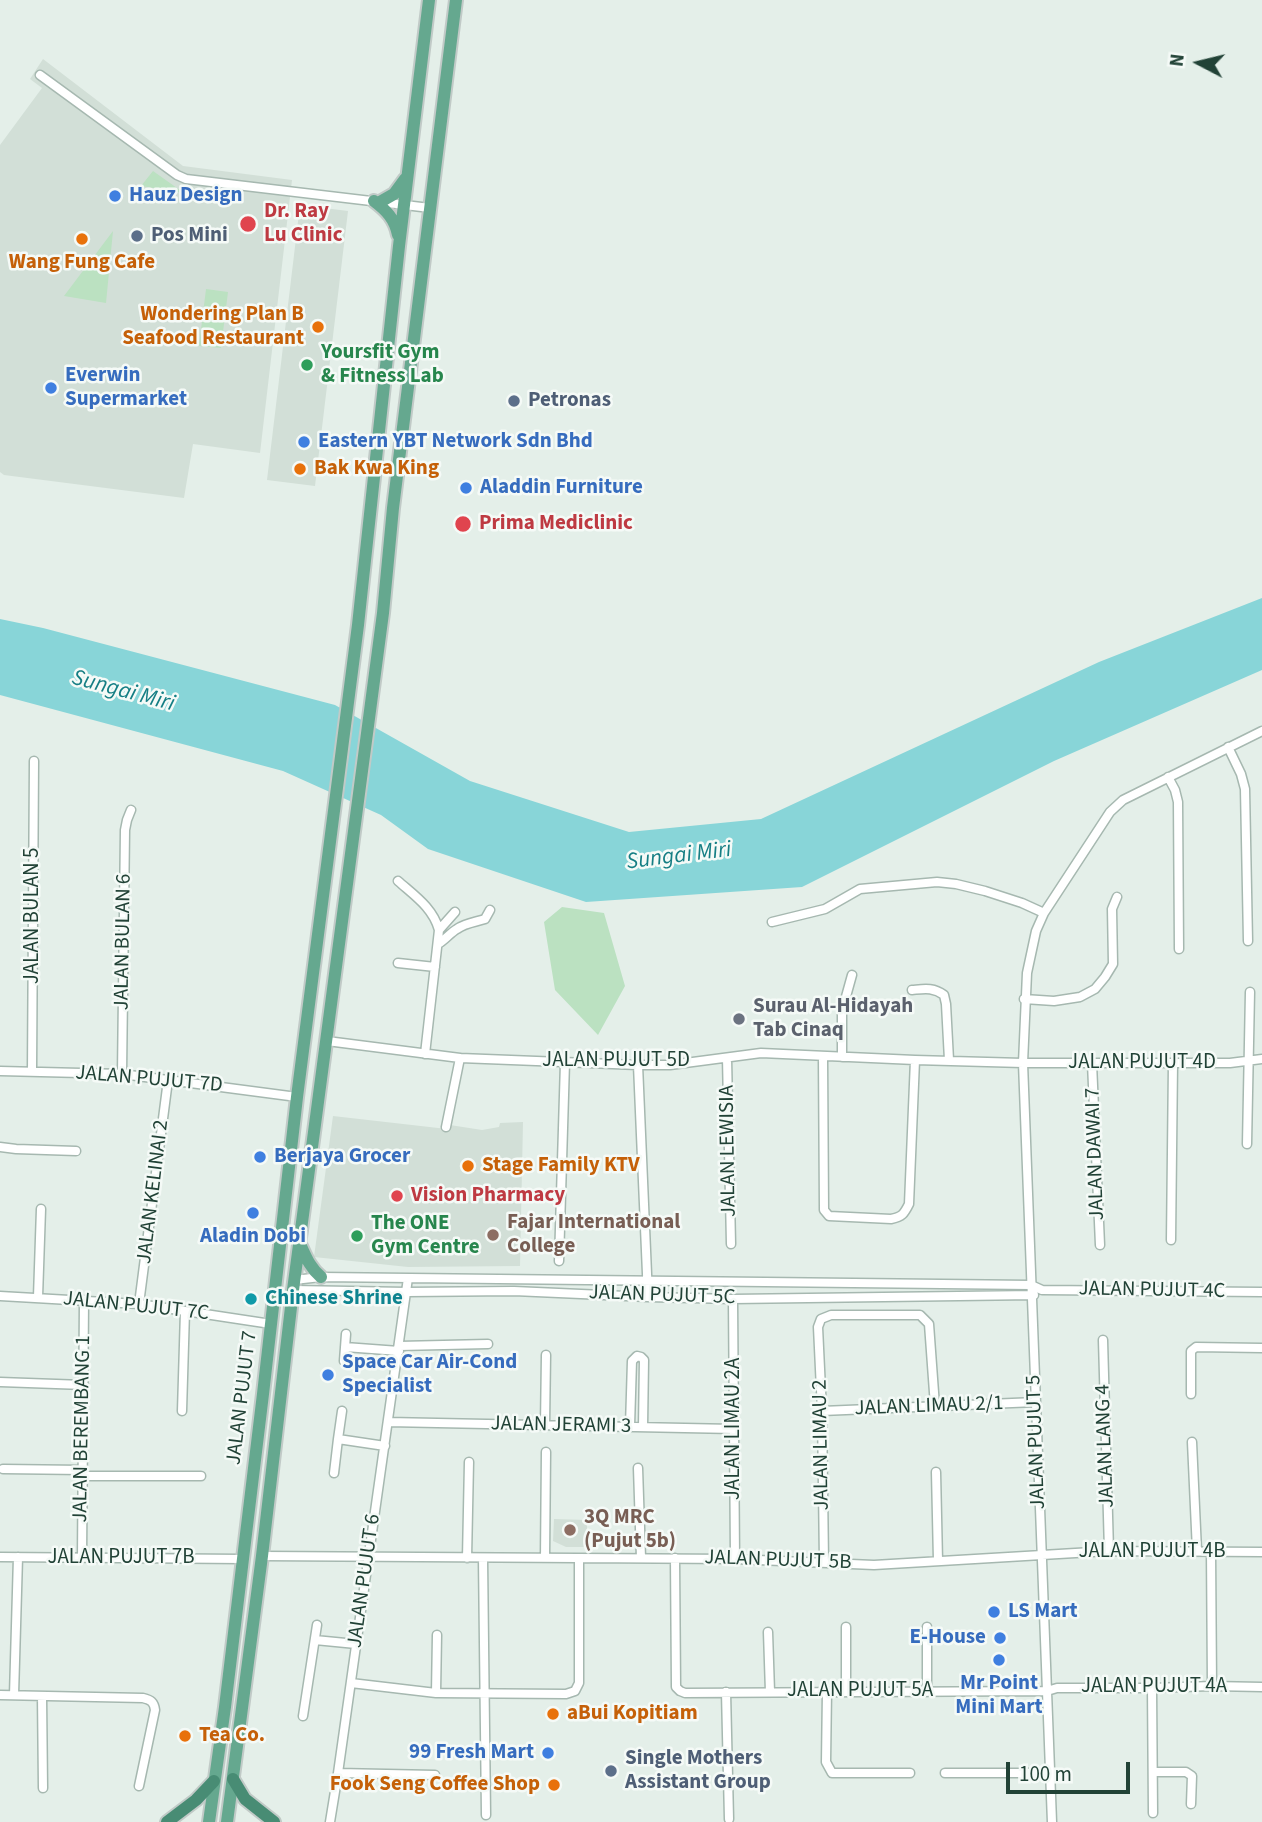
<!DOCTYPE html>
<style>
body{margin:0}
#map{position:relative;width:1262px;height:1822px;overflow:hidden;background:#e4efe9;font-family:"Source Sans 3",sans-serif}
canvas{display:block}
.north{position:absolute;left:1164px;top:28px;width:70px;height:70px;-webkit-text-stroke:5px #f5faf7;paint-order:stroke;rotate:277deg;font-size:19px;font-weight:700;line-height:28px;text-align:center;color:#214236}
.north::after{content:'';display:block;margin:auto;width:24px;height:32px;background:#214236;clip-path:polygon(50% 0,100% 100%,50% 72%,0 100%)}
.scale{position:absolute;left:1006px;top:1762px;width:124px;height:32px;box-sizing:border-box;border:4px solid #214236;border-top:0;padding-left:9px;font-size:21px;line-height:24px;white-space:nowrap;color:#214236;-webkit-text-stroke:5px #f5faf7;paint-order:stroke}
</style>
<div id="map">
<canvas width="1262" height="1822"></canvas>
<div class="north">N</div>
<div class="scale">100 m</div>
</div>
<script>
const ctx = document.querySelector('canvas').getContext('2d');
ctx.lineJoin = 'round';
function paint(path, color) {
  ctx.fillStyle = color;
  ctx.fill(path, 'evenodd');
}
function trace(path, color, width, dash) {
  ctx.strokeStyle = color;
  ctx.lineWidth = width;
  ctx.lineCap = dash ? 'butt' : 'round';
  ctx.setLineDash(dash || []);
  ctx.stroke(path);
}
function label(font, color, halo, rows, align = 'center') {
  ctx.font = font + ' "Source Sans 3",sans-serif';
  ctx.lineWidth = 5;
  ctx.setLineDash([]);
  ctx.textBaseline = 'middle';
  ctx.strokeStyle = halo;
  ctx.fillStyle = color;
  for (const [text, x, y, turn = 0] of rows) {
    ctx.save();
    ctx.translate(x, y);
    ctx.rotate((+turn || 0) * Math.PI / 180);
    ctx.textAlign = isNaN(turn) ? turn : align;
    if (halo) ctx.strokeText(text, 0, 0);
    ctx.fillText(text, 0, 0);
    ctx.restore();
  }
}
const built = new Path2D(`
 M43,59L183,166L292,180L260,453L193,444L184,498L4,475L0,472V145L42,88L30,79Z
 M300,205L348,211L315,486L267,480Z
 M333,1116L447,1129L450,1125L482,1130L499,1127L500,1123L523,1122L520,1266L408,1267L314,1257Z
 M554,1519L587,1520V1547H566L553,1541Z`);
const green = new Path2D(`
 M153,171L184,193L141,186Z
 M113,231L106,303L64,296Z
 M206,289L228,292L221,348L199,346Z
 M562,907L604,913L625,986L598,1035L555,990L544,922Z`);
const water = new Path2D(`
 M1262,598V670L1054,761L802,887L586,902L428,849L381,815L283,771L0,695V619L43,628L335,705L470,781L629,832L761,819L1099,662Z`);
const minor = new Path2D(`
 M40,75L177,175L186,179L430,208
 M1228,747L1241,774L1245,789L1248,941
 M1168,777L1175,790L1178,802L1179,949
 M398,881C415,896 433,908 439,930L425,1054
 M772,922L825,909L860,889L937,882L956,884L985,891L1022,903L1044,913
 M439,930L455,912
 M438,944C445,940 450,933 457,929C465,923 476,922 485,919L490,910
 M398,963L435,967
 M912,990C924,989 933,987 944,995L946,1004L949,1060
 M1024,999L1054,1001L1080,997L1095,989L1105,977L1113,964L1112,909L1117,897
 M327,1041L460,1058L638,1065H670L761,1053L915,1060L1023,1063H1230L1262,1059
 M823,1057L824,1210L829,1216L891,1219C902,1217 904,1214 909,1204L915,1060
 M842,1057V1011L852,975
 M727,1058L731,1244
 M1092,1063L1100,1245
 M638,1065L648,1297
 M0,1071L122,1074L297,1097
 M32,1071L34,761
 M122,1074L125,830L127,820L131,810
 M446,1127L460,1058
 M1247,1144L1250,992
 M0,1147L16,1149L76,1151
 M1171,1240L1173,1063
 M559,1261L565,1062
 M408,1278L338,1773L435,1775
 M294,1280L321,1277C558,1281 795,1284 1031,1285L1042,1290L1262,1292
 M293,1290L407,1292L514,1291L648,1297L733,1299L1034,1295
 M0,1296L139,1304L271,1324
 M38,1297L41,1209
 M733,1299L735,1559
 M139,1304L168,1080
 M1103,1340L1109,1551
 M399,1346L488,1344
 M345,1347L399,1351
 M344,1361L346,1334
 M0,1382L84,1385
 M1191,1394V1351L1196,1347L1262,1348
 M182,1411L185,1311
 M342,1411L338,1439L385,1446
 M822,1411L1036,1402
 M388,1422L734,1429
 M545,1425L546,1355
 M630,1426L632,1361L637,1356L641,1357L644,1360L643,1427
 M1192,1442L1197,1551
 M638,1468L641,1558
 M3,1469L83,1470
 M936,1472L938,1561
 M334,1473L338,1439
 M82,1476H201
 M1211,1551L1212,1686
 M262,1556L735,1559L874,1565L1109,1551L1262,1552
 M0,1557L243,1559
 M82,1558L84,1300
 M467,1558L469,1462
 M483,1558L486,1815
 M545,1558L546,1452
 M675,1558L676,1687L680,1691L685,1693L1047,1691L1057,1688H1152L1212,1686L1262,1687
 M824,1563L822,1411L818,1327L821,1319L831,1315H920L929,1324L935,1406
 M846,1627V1691
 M768,1632L770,1692
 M315,1640L356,1644
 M351,1683L436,1693L566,1694L575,1691L579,1683V1559
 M1152,1688L1153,1813
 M827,1691L826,1762L832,1773H910
 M726,1692L729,1819
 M927,1692V1627
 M436,1693L437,1635
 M0,1695L143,1698C151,1700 154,1702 155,1710L139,1786
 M14,1695L18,1557
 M42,1696L43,1788
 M303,1716L317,1625
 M1153,1772H1186L1192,1776L1191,1804
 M945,1773H1050
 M330,1822L338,1773
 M1052,1822L1023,1063L1027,973L1036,931L1044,913L1110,812L1123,800L1262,731`);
const primary = new Path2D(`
 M374,201C386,210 395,219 398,235
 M380,202L394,194L405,179
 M300,1244C306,1257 310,1268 321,1277
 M209,1822L225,1707L263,1394L297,1097L358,625L399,246L429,0
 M227,1822L262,1556L293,1290L383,613L393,508L456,0`);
const trunk = new Path2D(`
 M233,1779L245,1799L274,1822
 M167,1822L196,1800L214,1781`);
const markers = [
 [115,196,7,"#3f7fe0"],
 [248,224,9,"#e0444e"],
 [137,236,7,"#5c6f8a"],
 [82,239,7,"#e8710a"],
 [318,327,7,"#e8710a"],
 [307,365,7,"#2e9e5b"],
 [51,388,7,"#3f7fe0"],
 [514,401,7,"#5c6f8a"],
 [304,442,7,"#3f7fe0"],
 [300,469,7,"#e8710a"],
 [466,488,7,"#3f7fe0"],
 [463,524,9,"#e0444e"],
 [739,1019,7,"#6b7280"],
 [260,1157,7,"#3f7fe0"],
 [468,1166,7,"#e8710a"],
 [397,1196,7,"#e0444e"],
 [253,1213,7,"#3f7fe0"],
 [493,1235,7,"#8d6e63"],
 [357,1236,7,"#2e9e5b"],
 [251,1299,7,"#0f9aa8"],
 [328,1375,7,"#3f7fe0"],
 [570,1530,7,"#8d6e63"],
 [994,1612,7,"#3f7fe0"],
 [1000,1638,7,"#3f7fe0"],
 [999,1660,7,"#3f7fe0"],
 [553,1714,7,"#e8710a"],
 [185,1736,7,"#e8710a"],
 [548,1753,7,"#3f7fe0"],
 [611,1771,7,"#5c6f8a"],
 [554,1785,7,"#e8710a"]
];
const shopNames = [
 ["Hauz Design",129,196],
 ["Everwin",65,376],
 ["Supermarket",65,400],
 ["Eastern YBT Network Sdn Bhd",318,442],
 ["Aladdin Furniture",480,488],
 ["Berjaya Grocer",274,1157],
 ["Aladin Dobi",253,1237,"center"],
 ["Space Car Air-Cond",342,1363],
 ["Specialist",342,1387],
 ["LS Mart",1008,1612],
 ["E-House",986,1638,"right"],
 ["Mr Point",999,1684,"center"],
 ["Mini Mart",999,1708,"center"],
 ["99 Fresh Mart",534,1753,"right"]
];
const healthNames = [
 ["Dr. Ray",264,212],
 ["Lu Clinic",264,236],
 ["Prima Mediclinic",479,524],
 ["Vision Pharmacy",411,1196]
];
const serviceNames = [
 ["Pos Mini",151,236],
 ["Petronas",528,401],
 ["Single Mothers",625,1759],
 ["Assistant Group",625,1783]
];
const foodNames = [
 ["Wang Fung Cafe",82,263,"center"],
 ["Wondering Plan B",304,315,"right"],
 ["Seafood Restaurant",304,339,"right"],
 ["Bak Kwa King",314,469],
 ["Stage Family KTV",482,1166],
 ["aBui Kopitiam",567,1714],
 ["Tea Co.",199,1736],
 ["Fook Seng Coffee Shop",540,1785,"right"]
];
const leisureNames = [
 ["Yoursfit Gym",321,353],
 ["& Fitness Lab",321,377],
 ["The ONE",371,1224],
 ["Gym Centre",371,1248]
];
const streetNames = [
 ["JALAN BULAN 5",33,916,-90],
 ["JALAN BULAN 6",124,942,-89],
 ["JALAN PUJUT 5D",616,1061],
 ["JALAN PUJUT 4D",1142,1063],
 ["JALAN PUJUT 7D",149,1080,5],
 ["JALAN LEWISIA",729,1151,-91],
 ["JALAN DAWAI 7",1096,1154,-92],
 ["JALAN KELINAI 2",154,1192,-83],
 ["JALAN PUJUT 4C",1152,1291,1],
 ["JALAN PUJUT 5C",662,1296,2],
 ["JALAN PUJUT 7C",136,1307,6],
 ["JALAN PUJUT 7",243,1398,-83],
 ["JALAN LIMAU 2/1",929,1407,-2],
 ["JALAN JERAMI 3",561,1426,1],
 ["JALAN BEREMBANG 1",83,1429,-89],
 ["JALAN LIMAU 2A",734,1429,-90],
 ["JALAN PUJUT 5",1037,1442,-92],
 ["JALAN LIMAU 2",822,1445,-91],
 ["JALAN LANG 4",1106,1446,-92],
 ["JALAN PUJUT 4B",1152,1552],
 ["JALAN PUJUT 7B",121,1558],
 ["JALAN PUJUT 5B",778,1561,2],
 ["JALAN PUJUT 6",365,1581,-82],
 ["JALAN PUJUT 4A",1154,1687],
 ["JALAN PUJUT 5A",860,1691]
];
const worshipNames = [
 ["Surau Al-Hidayah",753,1007],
 ["Tab Cinaq",753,1031]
];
const educationNames = [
 ["Fajar International",507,1223],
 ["College",507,1247],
 ["3Q MRC",584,1518],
 ["(Pujut 5b)",584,1542]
];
const cultureNames = [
 ["Chinese Shrine",265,1299]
];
const waterNames = [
 ["Sungai Miri",123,692,15],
 ["Sungai Miri",679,857,-7]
];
paint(built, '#d2dfd7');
paint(green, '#bbe1c1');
paint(water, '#88d5d8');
trace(minor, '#a6b8b0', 11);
trace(primary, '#c1cac7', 16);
trace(trunk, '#c1cac7', 16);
trace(minor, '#fff', 8);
trace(primary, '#65a88f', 12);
trace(trunk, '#488c74', 12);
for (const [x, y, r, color] of markers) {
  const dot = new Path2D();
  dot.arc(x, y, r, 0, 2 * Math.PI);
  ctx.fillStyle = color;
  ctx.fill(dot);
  trace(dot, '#f5faf7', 2.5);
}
label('bold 21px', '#366cbe', '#f5faf7', shopNames, 'left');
label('bold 21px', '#be3a42', '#f5faf7', healthNames, 'left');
label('bold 21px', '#4e5e75', '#f5faf7', serviceNames, 'left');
label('bold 21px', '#c56008', '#f5faf7', foodNames, 'left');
label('bold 21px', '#27864d', '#f5faf7', leisureNames, 'left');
label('21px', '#214236', '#f5faf7', streetNames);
label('bold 21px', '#5b616d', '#f5faf7', worshipNames, 'left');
label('bold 21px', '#785e54', '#f5faf7', educationNames, 'left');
label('bold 21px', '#0d838f', '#f5faf7', cultureNames, 'left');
label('italic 23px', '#157e84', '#f5faf7', waterNames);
</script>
